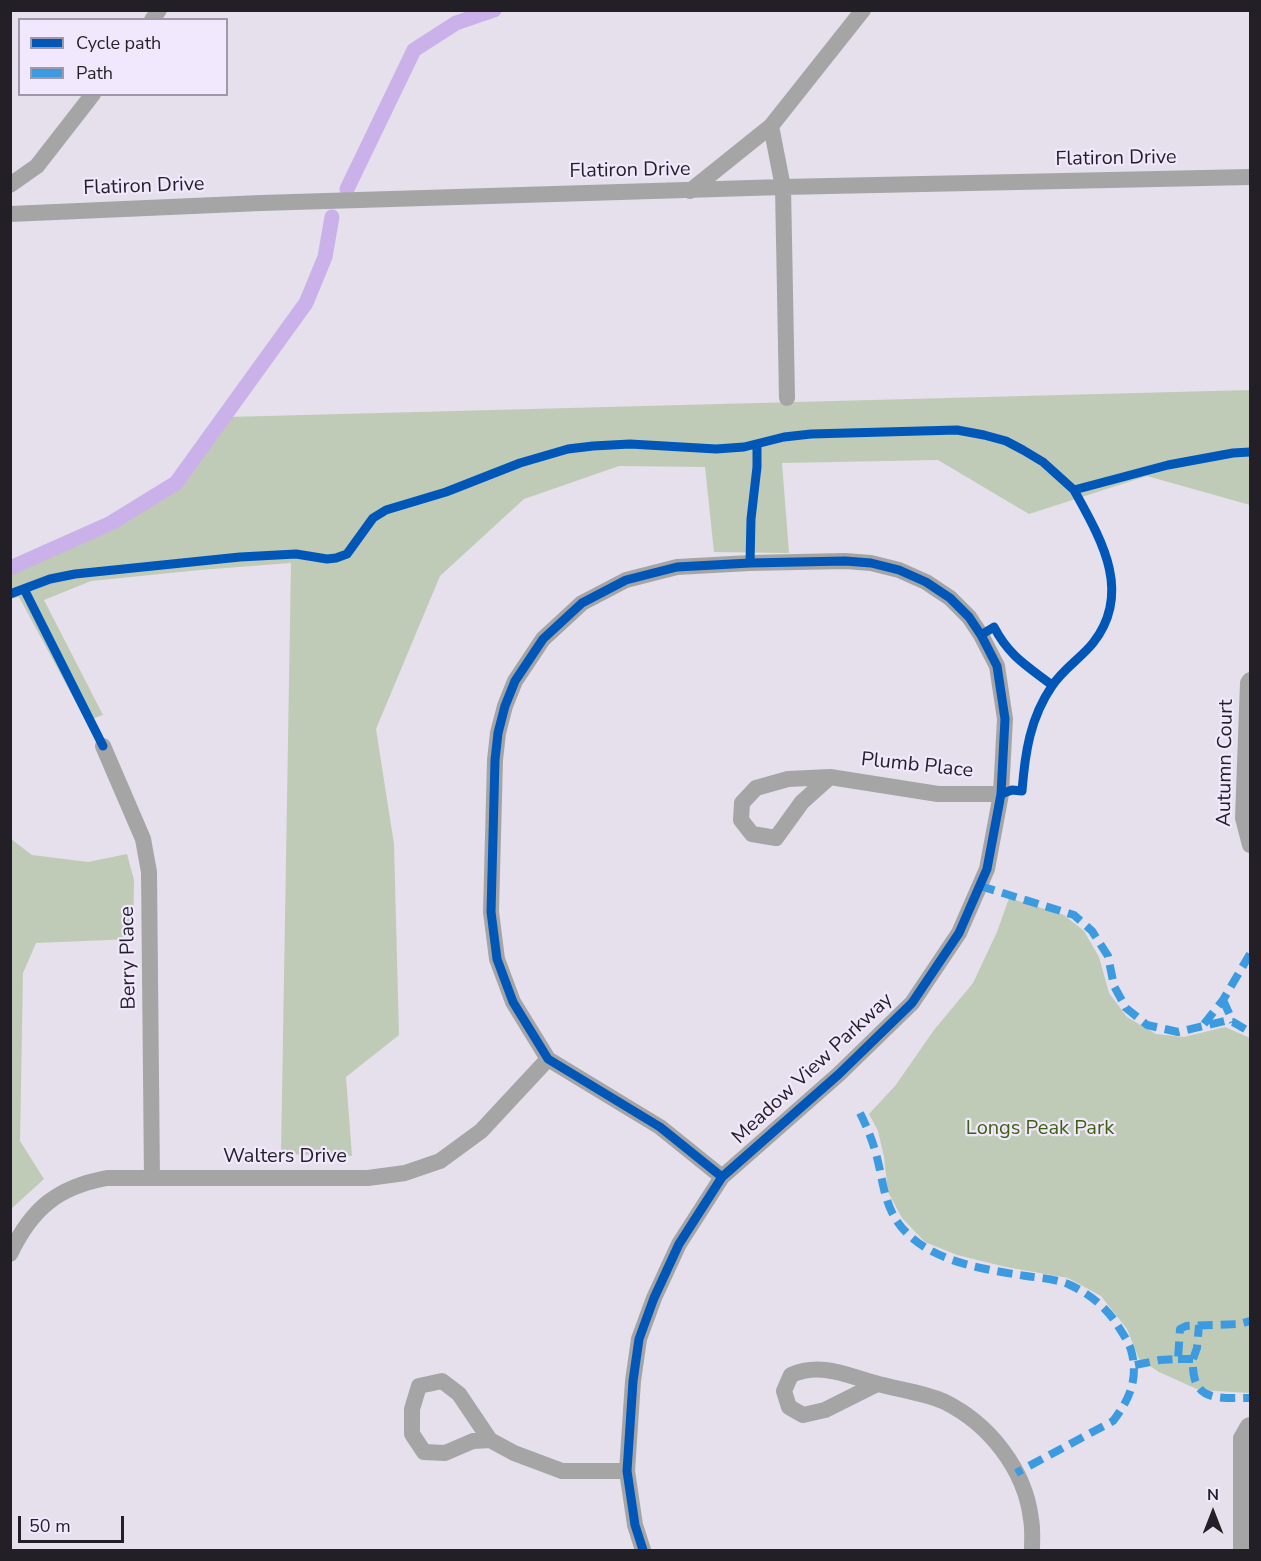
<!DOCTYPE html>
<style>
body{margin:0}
#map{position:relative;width:1261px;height:1561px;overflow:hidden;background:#e5e0eb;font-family:"Nunito Sans",sans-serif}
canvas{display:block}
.frame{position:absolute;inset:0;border:12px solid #231f27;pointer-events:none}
.legend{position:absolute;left:18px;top:18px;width:210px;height:78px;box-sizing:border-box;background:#f1e8fe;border:2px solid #9f98a8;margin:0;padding:8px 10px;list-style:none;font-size:18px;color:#231f27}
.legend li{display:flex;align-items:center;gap:12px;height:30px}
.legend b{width:30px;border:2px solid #9f98a8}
.north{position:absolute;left:1183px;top:1483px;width:60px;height:60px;-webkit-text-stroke:4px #f1e8fe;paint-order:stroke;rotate:0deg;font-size:16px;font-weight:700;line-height:24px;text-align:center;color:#231f27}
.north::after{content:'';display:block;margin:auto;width:21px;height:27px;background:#231f27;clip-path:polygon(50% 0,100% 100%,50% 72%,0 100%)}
.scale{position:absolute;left:18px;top:1516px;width:106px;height:27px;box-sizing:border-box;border:3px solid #231f27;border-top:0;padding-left:8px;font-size:18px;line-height:21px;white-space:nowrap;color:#231f27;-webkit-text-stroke:4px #f1e8fe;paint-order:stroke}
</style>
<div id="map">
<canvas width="1261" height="1561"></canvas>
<div class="frame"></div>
<ul class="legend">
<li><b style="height:8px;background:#0057b8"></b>Cycle path</li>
<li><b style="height:8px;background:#3c9be0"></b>Path</li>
</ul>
<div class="north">N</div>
<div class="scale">50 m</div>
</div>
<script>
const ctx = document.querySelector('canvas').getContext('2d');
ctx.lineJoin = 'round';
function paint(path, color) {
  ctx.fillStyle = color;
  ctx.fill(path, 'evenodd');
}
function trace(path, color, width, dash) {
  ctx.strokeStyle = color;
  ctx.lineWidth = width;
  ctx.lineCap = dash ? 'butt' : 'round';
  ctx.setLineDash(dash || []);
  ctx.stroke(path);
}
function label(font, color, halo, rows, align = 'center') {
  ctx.font = font + ' "Nunito Sans",sans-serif';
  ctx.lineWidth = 4.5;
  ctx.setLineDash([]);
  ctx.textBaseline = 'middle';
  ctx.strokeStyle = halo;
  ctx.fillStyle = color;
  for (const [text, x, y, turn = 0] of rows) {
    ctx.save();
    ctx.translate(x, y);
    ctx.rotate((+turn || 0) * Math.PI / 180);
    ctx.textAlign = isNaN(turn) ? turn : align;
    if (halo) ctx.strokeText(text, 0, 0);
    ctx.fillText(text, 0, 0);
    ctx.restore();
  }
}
const green = new Path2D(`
 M1250,390V505L1147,476L1029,514L938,460L782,463L789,553L714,552L705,467L619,466L524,499L440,576L376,729L394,844L399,1035L346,1077L352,1156L281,1154L291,563L200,570L91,581L44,600L103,715L86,721L19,597L11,599L10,570L79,542L168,491L187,475L228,417Z
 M11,839L32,855L88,862L127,854L134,880L133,939L36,943L23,973L20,1141L44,1179L11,1209Z
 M1009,898L1064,915L1084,931L1099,957L1109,993L1127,1017L1156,1034L1184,1037L1225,1027L1250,1038V1393L1199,1390L1159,1372L1139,1359L1127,1329L1101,1296L1068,1278L1006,1267L957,1255L925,1242L902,1218L888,1192L884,1157L878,1131L869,1114L895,1086L934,1030L973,983L997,932Z`);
const canal = new Path2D(`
 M347,189L414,50L456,23L494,10
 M10,568L111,523L176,483L306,303L325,257L332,217`);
const minor = new Path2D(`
 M152,20L159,10
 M771,126L783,187L787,398
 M10,185L37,166L93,94
 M690,191L771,126L863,10
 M10,214L261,203L783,187L1250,177
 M1250,680L1248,683L1243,818L1250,845
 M103,746L143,839L149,872L152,1178
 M830,777L802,802L776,838L752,834L741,820L742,803L756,788L788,779L830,777L938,794H1001
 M10,1254C32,1208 58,1187 107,1178H368L405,1173L440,1161L481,1131L548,1059
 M877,1384L825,1410L803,1415L789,1407L784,1391L791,1375C820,1362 846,1375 875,1383C895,1389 926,1393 945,1402C989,1424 1025,1469 1031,1519C1033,1529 1032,1540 1032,1550
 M490,1440L473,1441L445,1453L424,1452L412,1434V1409L419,1386L442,1381L459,1394L490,1440L514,1453L562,1471H627
 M643,1550L635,1525L627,1471L633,1381L639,1339L654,1298L679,1244L722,1177L839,1074L912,1003L959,933L987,869L1001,794L1005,719L997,666L981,635L969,617L950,598L926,582L899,570L871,563L845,561L750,563L677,567L626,580L582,603L543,639L515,681L505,706L498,733L495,760L491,912L497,959L513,1002L548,1059L660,1127L722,1177
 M1241,1550V1438L1248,1426L1250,1425`);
const quiet = new Path2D(`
 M980,886L1074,915L1092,931L1108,956L1114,986L1126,1008L1147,1025L1178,1032L1225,1021L1233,1022L1250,1032
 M1223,1000L1233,1022
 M1204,1024L1223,1000L1250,954
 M860,1113C866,1125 871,1137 875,1150C885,1184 882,1211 911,1237C940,1263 988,1270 1026,1276C1040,1278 1057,1279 1070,1285C1090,1294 1107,1308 1118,1326C1123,1334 1128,1341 1131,1350C1139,1378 1130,1399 1113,1421L1016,1473
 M1178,1359H1193C1191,1402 1216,1398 1250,1398
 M1193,1359L1197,1348L1199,1325
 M1135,1365L1160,1360L1178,1359L1180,1329L1186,1326L1239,1324L1250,1321`);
const cycleway = new Path2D(`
 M750,563L751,519L757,467V445
 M24,589L103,746
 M10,594L50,579L75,574L240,557L296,554L327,559L336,558L347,554L373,518L386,510L446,492L520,463L568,449L593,446L630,444L716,449L744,447L784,437L811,434L957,430L984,435L1006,441L1023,450L1043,462L1074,490L1168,465L1233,453L1250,452
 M981,635L994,627C1009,656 1027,666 1052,685
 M1001,794L1012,790L1022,791C1025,753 1030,718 1052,686C1063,669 1081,658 1093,643C1133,592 1101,539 1074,490
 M643,1550L635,1525L627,1471L633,1381L639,1339L654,1298L679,1244L722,1177L839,1074L912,1003L959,933L987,869L1001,794L1005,719L997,666L981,635L969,617L950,598L926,582L899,570L871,563L845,561L750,563L677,567L626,580L582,603L543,639L515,681L505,706L498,733L495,760L491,912L497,959L513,1002L548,1059L660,1127L722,1177`);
const streetNames = [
 ["Flatiron Drive",1116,159,-1],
 ["Flatiron Drive",630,171,-1],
 ["Flatiron Drive",144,187,-2],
 ["Autumn Court",1226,763,-89],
 ["Plumb Place",917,766,6],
 ["Berry Place",129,958,-91],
 ["Meadow View Parkway",813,1069,-43],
 ["Walters Drive",285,1157]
];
const parkNames = [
 ["Longs Peak Park",1040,1129]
];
paint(green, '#bfcbb6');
trace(canal, '#cab1ea', 15);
trace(minor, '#a5a5a5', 16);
trace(quiet, '#3c9be0', 8, [15, 8]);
trace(cycleway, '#0057b8', 9);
label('20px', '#231f27', '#f1e8fe', streetNames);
label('20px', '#3e610f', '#f1e8fe', parkNames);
</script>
